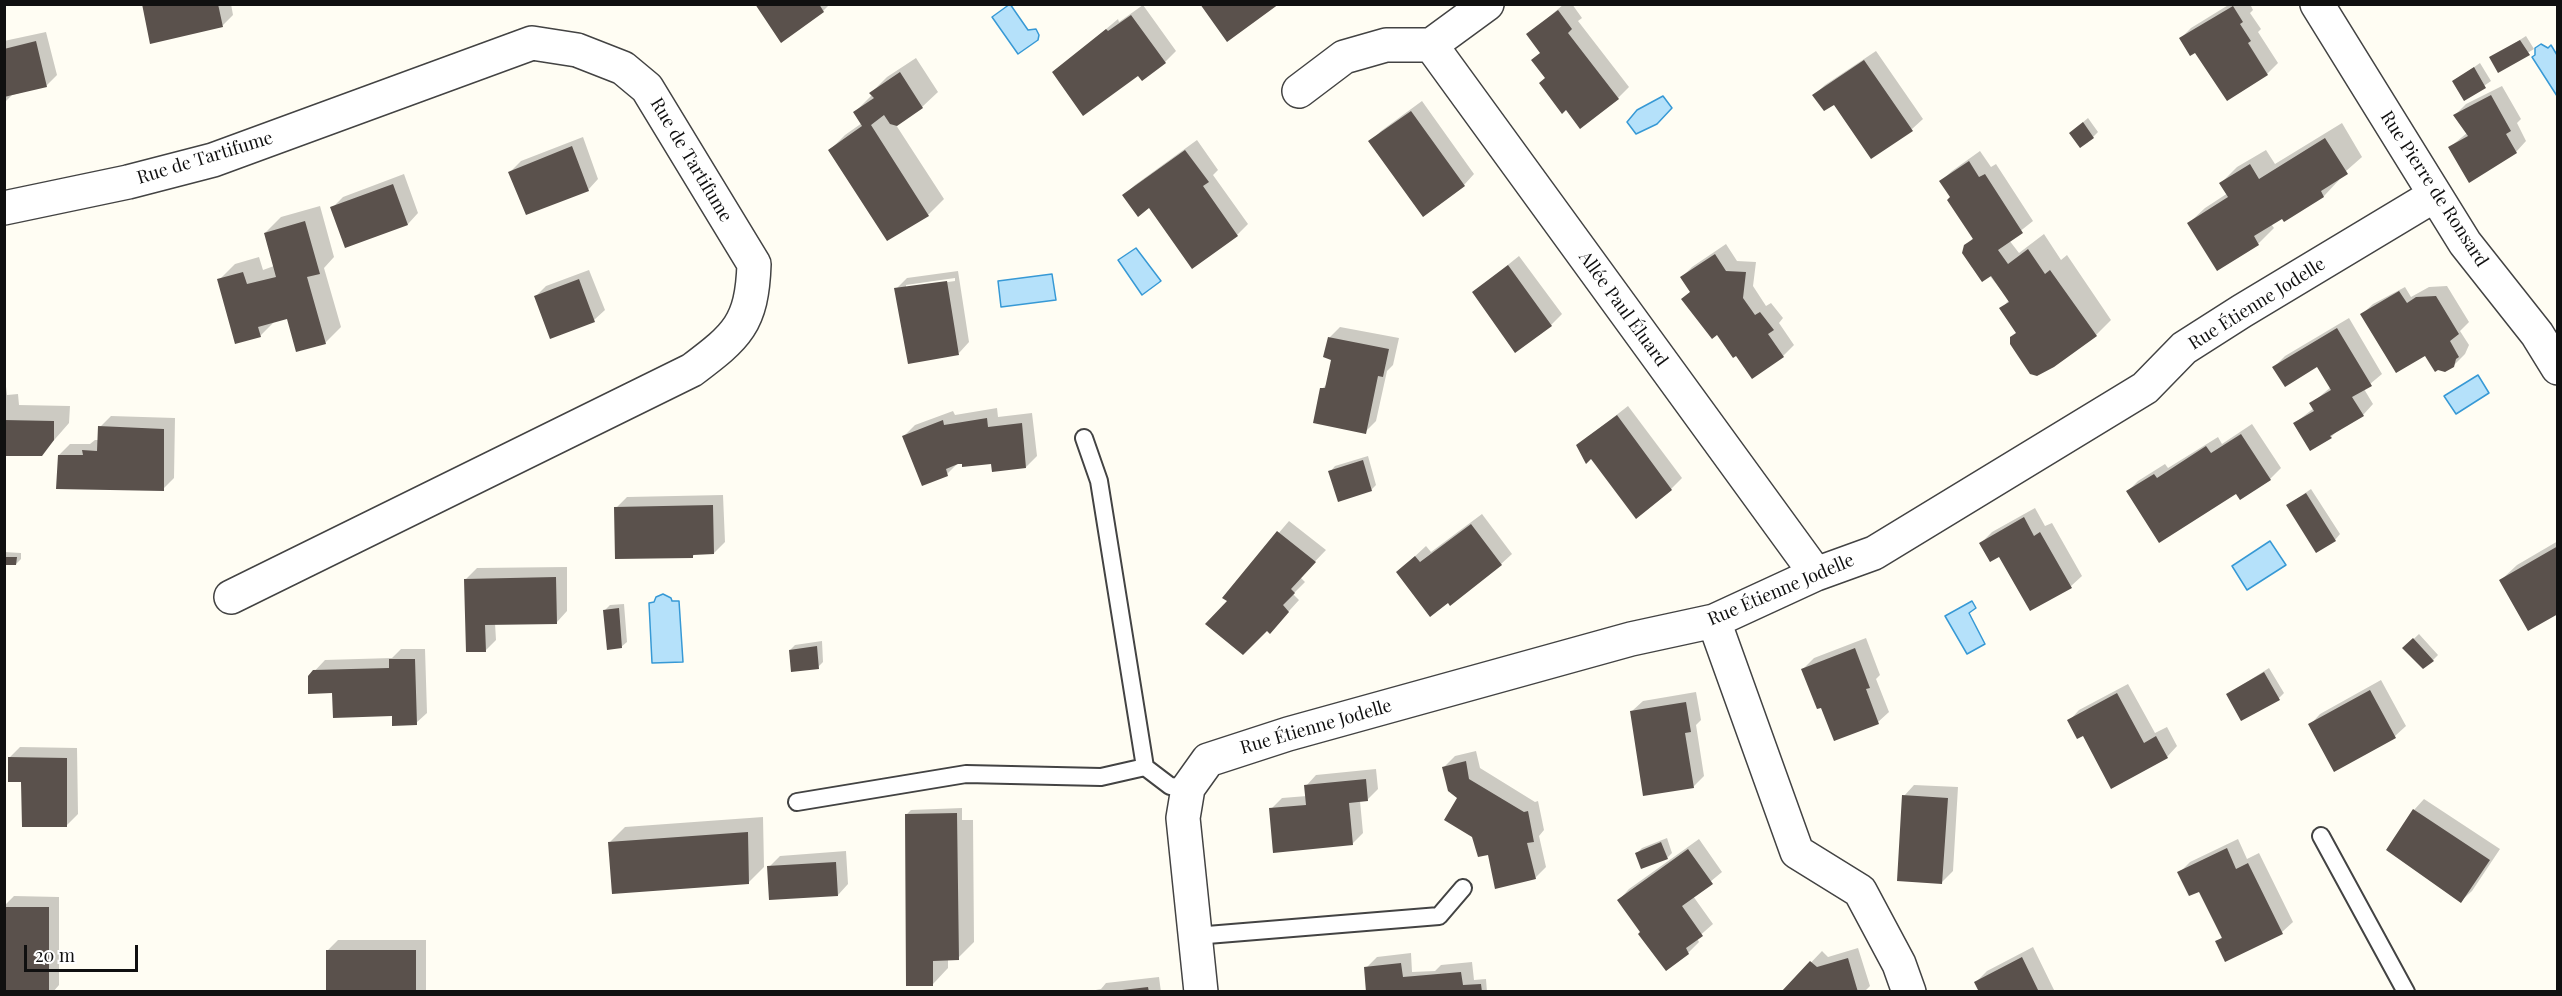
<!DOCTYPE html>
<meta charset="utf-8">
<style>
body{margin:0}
#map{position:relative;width:2562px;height:996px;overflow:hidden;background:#fffdf3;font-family:"Playfair Display",serif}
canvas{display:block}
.frame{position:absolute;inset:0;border:6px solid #101010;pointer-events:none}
.scale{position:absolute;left:24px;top:945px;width:114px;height:27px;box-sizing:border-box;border:3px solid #101010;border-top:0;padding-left:8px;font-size:18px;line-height:21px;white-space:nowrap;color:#101010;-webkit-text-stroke:4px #fff;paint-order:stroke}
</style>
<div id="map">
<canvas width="2562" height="996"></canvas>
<div class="frame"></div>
<div class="scale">20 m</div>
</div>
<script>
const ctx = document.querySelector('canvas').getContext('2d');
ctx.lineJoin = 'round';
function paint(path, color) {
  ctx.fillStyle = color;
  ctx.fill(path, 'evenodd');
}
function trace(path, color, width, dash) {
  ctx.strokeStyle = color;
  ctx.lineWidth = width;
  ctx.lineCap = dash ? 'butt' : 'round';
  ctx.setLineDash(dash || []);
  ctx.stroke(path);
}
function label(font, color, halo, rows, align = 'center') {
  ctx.font = font + ' "Playfair Display",serif';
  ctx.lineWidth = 6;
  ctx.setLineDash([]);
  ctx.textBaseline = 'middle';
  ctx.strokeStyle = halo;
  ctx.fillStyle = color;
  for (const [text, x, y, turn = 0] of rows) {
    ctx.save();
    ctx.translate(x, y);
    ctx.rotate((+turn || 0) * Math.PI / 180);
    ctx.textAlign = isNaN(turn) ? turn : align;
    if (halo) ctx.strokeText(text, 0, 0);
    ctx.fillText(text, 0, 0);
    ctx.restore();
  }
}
const water = new Path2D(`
 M1010,4L1028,30L1036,29L1039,35L1038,40L1018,54L992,17Z
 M2541,44L2548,48L2551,45L2557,55V96L2532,57L2535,55V48Z
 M1663,96L1672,108L1657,124L1636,134L1627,122L1637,110Z
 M1136,248L1161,281L1142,295L1118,260Z
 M1052,274L1056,300L1001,307L998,281Z
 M2478,375L2489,393L2456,414L2444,396Z
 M2270,541L2286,565L2247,590L2232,566Z
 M663,594L671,598L672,601H679L683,662L652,663L649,603L654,602L656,597Z
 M1972,601L1976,608L1969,613L1985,644L1967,654L1945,616Z`);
const shadow = new Path2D(`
 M144,4H231L233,15L223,25Z
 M757,4H830L823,11Z
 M1564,4H1572L1582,18L1578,21L1629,87L1618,98L1547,78L1541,52L1528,35Z
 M2230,4H2250L2253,10L2250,13L2261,29L2258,32L2278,63L2267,74L2181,38L2191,28Z
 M1143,5L1176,51L1165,62L1142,79L1138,73H1054L1118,19L1119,22Z
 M46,32L57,75L46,86L12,95L4,103V41Z
 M2526,36L2534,49L2498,71L2491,58Z
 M1876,51L1923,119L1912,129L1814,95L1825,85Z
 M916,58L938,92L922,107L896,125L944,199L928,215L887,239L830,150L845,135L862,123L855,112L873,94L871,93L887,77Z
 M2480,63L2491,81L2465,99L2454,81Z
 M2502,86L2521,119L2517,123L2526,141L2516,152L2450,147L2467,133L2455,115L2466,104Z
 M1422,101L1474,174L1464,185L1370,142L1381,131Z
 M2088,118L2098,132L2093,137L2076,128Z
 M2342,123L2362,157L2338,178L2339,180L2324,196L2285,220L2282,216L2271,224L2274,228L2258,244L2189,223L2205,208L2228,193L2221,183L2237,167L2266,150L2275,164Z
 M583,137L598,179L588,190L510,172L521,161Z
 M1197,140L1218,170L1213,175L1248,224L1237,235L1193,267L1149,206L1124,195L1135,185Z
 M1980,151L1991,167L1996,164L2033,221L2009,240L2019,253L2044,234L2061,260L2067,255L2111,320L2096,335L2017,333L2001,309L2009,300L1966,246L1974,237L1941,181L1952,171Z
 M404,174L418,213L408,224L346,246L332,208L343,197Z
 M320,206L334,257L324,268L341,327L325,343L288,317L275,321L260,336L219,280L235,264L259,257L263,270L274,266L265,233L281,217Z
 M1726,244L1737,261L1756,262L1753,286L1766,306L1771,303L1783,318L1779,323L1794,345L1783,356L1736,354L1683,299L1691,291L1681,278L1692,267Z
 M1519,256L1562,314L1551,325L1516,351L1474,292Z
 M589,270L605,310L594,320L535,297L546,286Z
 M958,271L969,342L959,353L896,289L907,278ZM955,278V281L906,288V285Z
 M2447,286L2469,322L2460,331L2469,345L2465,354L2453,366L2426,354L2362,314L2373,304L2405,287L2411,297L2429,287Z
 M2349,318L2382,374L2364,389L2373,404L2363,415L2339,429L2331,437L2295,423L2314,408L2311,404L2331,387L2318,365L2274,367L2285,356Z
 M1340,327L1399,338L1393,365L1387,371L1376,421L1365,432L1322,389L1328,383L1332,359L1329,338Z
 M4,369L7,395L18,394L19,405L70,406L69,423L42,454H4Z
 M1628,406L1682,478L1671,489L1592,457L1578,445Z
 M997,408L998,417L1032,413L1037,456L1026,467L992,462H963L958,463L947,474L904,436L915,425L953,411L955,415Z
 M111,416L175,418L174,478L163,489L59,455L70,444H90L95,440H99L100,427Z
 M2252,424L2281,468L2270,479L2127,492L2138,481L2165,464L2168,468L2218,437L2222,444Z
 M1368,456L1376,485L1371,490L1330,472L1335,466Z
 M2311,489L2340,534L2335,540L2288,505Z
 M723,495L725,542L714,553H696L692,557L616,508L627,497Z
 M2035,508L2045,526L2052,523L2082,576L2071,586L1999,555L1981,543L1992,532Z
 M1482,514L1512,554L1501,564L1398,572L1426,546L1431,552Z
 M1289,521L1326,550L1300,577L1305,582L1293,594L1299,600L1280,621L1267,629L1224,597Z
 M2558,541V612L2501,580L2517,565Z
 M4,552L21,553V559L16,564H4Z
 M567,567V611L557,622L495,623L496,640L485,651L466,579L477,568Z
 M624,604L627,642L621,647L605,610L610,605Z
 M2419,634L2438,655L2433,660L2404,648Z
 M1866,638L1880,675L1876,679L1889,712L1878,722L1822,706L1803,669L1814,658Z
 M822,641L823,662L818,667L790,650L795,645Z
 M401,649H425L427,713L416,723L309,677L325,660L392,658Z
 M2269,668L2284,693L2279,698L2228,694Z
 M2381,680L2406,726L2395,736L2335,770L2310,725L2320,714Z
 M2128,684L2155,733L2167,727L2177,746L2167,757L2084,734L2069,721L2079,710Z
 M1696,692L1701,720L1696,725L1704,776L1693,787L1632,711L1643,701Z
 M20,747L77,748L78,814L67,825L9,758Z
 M1476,751L1480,768L1535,802L1538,801L1544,830L1539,836L1546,867L1535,878L1489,853L1444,767L1455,756Z
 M1376,769L1378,789L1367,800L1360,801L1363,833L1352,844L1271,809L1282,798L1307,796L1306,786L1316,775Z
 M1914,785L1958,787L1953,871L1942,882L1904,796Z
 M2424,799L2500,849L2472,891L2461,901L2414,810Z
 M962,808V820H973L974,942L958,958L948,959V968L933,984L906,815L911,810Z
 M763,817L764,867L748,883L609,843L625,827Z
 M1667,838L1672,853L1667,858L1637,853L1642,848Z
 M1699,839L1722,872L1693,896L1713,924L1697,938L1699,942L1688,953L1666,969L1619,900L1629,889Z
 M2238,839L2247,859L2259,853L2293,922L2282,932L2217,942L2223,936L2200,890L2179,873L2190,862Z
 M846,851L848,884L838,895L769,867L780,856Z
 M14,896L59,897V985L53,992H4V906Z
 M338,940H426V992H327V951Z
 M2033,947L2055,992H1981L1976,982L1987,971Z
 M1858,948L1870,986L1864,992H1783L1822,951L1828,957Z
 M1411,953L1412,972L1435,971L1441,965L1472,962L1474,980L1486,979L1487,992H1367L1366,968L1377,957Z
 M1159,977L1161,992H1085L1101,989L1106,983Z`);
const building = new Path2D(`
 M142,4H218L223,27L150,44Z
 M755,4H819L824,12L781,43Z
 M1200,4H1279L1227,42Z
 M2233,6L2243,22L2240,24L2251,41L2248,43L2268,75L2227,101L2195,53L2190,56L2179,38Z
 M1558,10L1572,29L1568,33L1619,99L1580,129L1566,110L1562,114L1539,83L1545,78L1531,60L1540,53L1526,34Z
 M1131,15L1166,63L1142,81L1138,76L1083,116L1052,72L1106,29L1108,31Z
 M2520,40L2530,55L2498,73L2489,57Z
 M36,41L47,87L4,97V49Z
 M1864,60L1913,131L1871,159L1834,105L1824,111L1812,95Z
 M2474,67L2486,88L2464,101L2452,81Z
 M900,72L923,108L897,126L890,124L884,115L871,125L929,216L887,241L828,150L862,126L853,112L874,98L869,93Z
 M2491,95L2511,131L2506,134L2517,153L2469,183L2448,147L2468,136L2453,115Z
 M1411,111L1465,186L1423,217L1368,141Z
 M2083,122L2094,138L2080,148L2069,133Z
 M2325,138L2348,174L2321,191L2324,197L2284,222L2282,219L2254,236L2259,245L2217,271L2187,223L2228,197L2219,183L2250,164L2259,179Z
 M572,146L589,191L526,215L508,172Z
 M1185,150L1209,182L1203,186L1238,236L1192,269L1149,208L1138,217L1122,195Z
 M1969,161L1979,177L1985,174L2023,233L1998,250L2008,264L2028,249L2045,274L2050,270L2097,336L2054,367L2037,376L2030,374L2010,344V337L2016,333L1999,308L2009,302L1991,276L1982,282L1962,253L1964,245L1973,239L1947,200L1950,197L1939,181Z
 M393,184L408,225L345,248L330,207Z
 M305,221L320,274L307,277L326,344L296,352L287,319L258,327L261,337L235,344L217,279L243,272L247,284L276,277L264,233Z
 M1715,254L1726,271L1746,272L1743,298L1755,315L1760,312L1774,330L1768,334L1784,357L1752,379L1736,356L1733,358L1717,335L1712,339L1681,299L1690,292L1680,277Z
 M1508,265L1552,326L1515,353L1472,292Z
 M579,279L595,322L550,339L534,296Z
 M947,281L959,355L908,364L894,288Z
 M2399,291L2407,303L2416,297L2436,296L2459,334L2450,341L2459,357L2456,359L2454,367L2445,372L2438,370L2435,372L2425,356L2396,373L2360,314Z
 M2337,328L2372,386L2352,397L2364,416L2330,436L2332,438L2310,451L2293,423L2314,411L2309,403L2331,390L2317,367L2285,387L2272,367Z
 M1328,337L1389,349L1383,377L1378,376L1366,434L1313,423L1320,388H1325L1331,360L1323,357Z
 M1617,415L1672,490L1636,519L1591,459L1586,464L1576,445Z
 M987,418L988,427L1022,423L1026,468L992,472L991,464L962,467V464H958L946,469L948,476L922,486L902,436L943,420L944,425Z
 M4,420L54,421V440L42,456H4Z
 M98,426L164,429V491L56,489L58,455H83L82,450L97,451Z
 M2241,434L2271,480L2240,500L2236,494L2159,543L2126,491L2154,474L2157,478L2206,446L2211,453Z
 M1363,460L1372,491L1338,502L1328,471Z
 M2306,493L2336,541L2316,553L2286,505Z
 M713,505L714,554L693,555V558L615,559L614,507Z
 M2024,517L2034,536L2040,532L2072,588L2030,611L1999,557L1990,562L1979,543Z
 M1471,524L1502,565L1450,606L1448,603L1430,617L1396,572L1415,556L1420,562Z
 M1277,531L1316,562L1291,589L1295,593L1283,605L1289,612L1270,634L1267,631L1243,655L1205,624L1227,601L1222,598Z
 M2558,546V614L2528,631L2499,580Z
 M4,557H17L16,565H4Z
 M556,577L557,624L485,625L486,652H466L464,579Z
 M619,608L622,648L607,650L603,610Z
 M2413,638L2434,661L2423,669L2402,648Z
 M817,646L819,669L791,672L789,650Z
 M1855,648L1870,688L1866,689L1879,724L1834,741L1821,708L1817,709L1801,669Z
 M389,659H415L417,725L392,726V716L333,718L332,693L308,694V676L313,670L389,668Z
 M2264,672L2280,700L2241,721L2226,694Z
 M2370,690L2396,738L2334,772L2308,724Z
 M2117,693L2144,743L2156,736L2168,758L2111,789L2083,736L2077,739L2067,720Z
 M1686,702L1691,732L1685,733L1694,788L1643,796L1630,711Z
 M8,757L67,758V827H22L21,782H8Z
 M1466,761L1469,779L1524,812L1528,811L1534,842L1527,843L1536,879L1495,889L1488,855L1478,857L1472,837L1444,820L1457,798L1448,791L1442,767Z
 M1366,779L1368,801L1349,803L1353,845L1273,853L1269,808L1306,805L1304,785Z
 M1902,795L1948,798L1942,884L1897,881Z
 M2413,809L2490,860L2461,903L2386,850Z
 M957,813L959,960L933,961V986H906L905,814Z
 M748,832L749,884L612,894L608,842Z
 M1661,842L1668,859L1641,869L1635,853Z
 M2227,848L2236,869L2248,863L2283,934L2225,962L2215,941L2222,938L2199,892L2189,896L2177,872Z
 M1688,849L1713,884L1682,906L1703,936L1686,948L1689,954L1666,971L1638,934L1640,932L1617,900Z
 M836,862L838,896L769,900L767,866Z
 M4,907H49V992H4Z
 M326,950H416V992H326Z
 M2022,957L2039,992H1979L1974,982Z
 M1848,958L1858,992H1781L1810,961L1817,967Z
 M1401,963L1403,977L1461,972L1463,985L1481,984L1482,992H1366L1364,967Z
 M1148,987L1149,992H1122V990Z`);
const service = new Path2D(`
 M1084,438L1099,481L1145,767L1170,786L1188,788
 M797,802L966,774L1101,777L1145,767
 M2321,836L2406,992
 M1195,936L1439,916L1463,888`);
const minor = new Path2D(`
 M1487,4L1431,45L1816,574
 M2317,4L2465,243L2537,334L2558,368
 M1299,91L1344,57L1386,45H1431
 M4,208L128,182L213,160L532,43L577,50L623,68L647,88L754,264C752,324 737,336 692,370L231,597
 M1714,621L1797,852L1860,891L1899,964L1909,992
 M1201,992L1183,818L1188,788L1208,760L1288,734L1631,639L1714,621L1816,574L1874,553L2145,388L2184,348L2242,311L2435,195`);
const streetNames = [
 ["Rue de Tartifume",205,158,-17],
 ["Rue de Tartifume",691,160,59],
 ["Rue Pierre de Ronsard",2434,189,57],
 ["Rue Étienne Jodelle",2257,304,-32],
 ["Allée Paul Éluard",1623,309,54],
 ["Rue Étienne Jodelle",1781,590,-23],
 ["Rue Étienne Jodelle",1316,727,-16]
];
paint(water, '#b5e1fa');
trace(water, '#3799d5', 1.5);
paint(shadow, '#0003');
paint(building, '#5a514c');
trace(service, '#434343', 20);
trace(minor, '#434343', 36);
trace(service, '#fff', 16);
trace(minor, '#fff', 33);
label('18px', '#101010', '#fff', streetNames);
</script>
